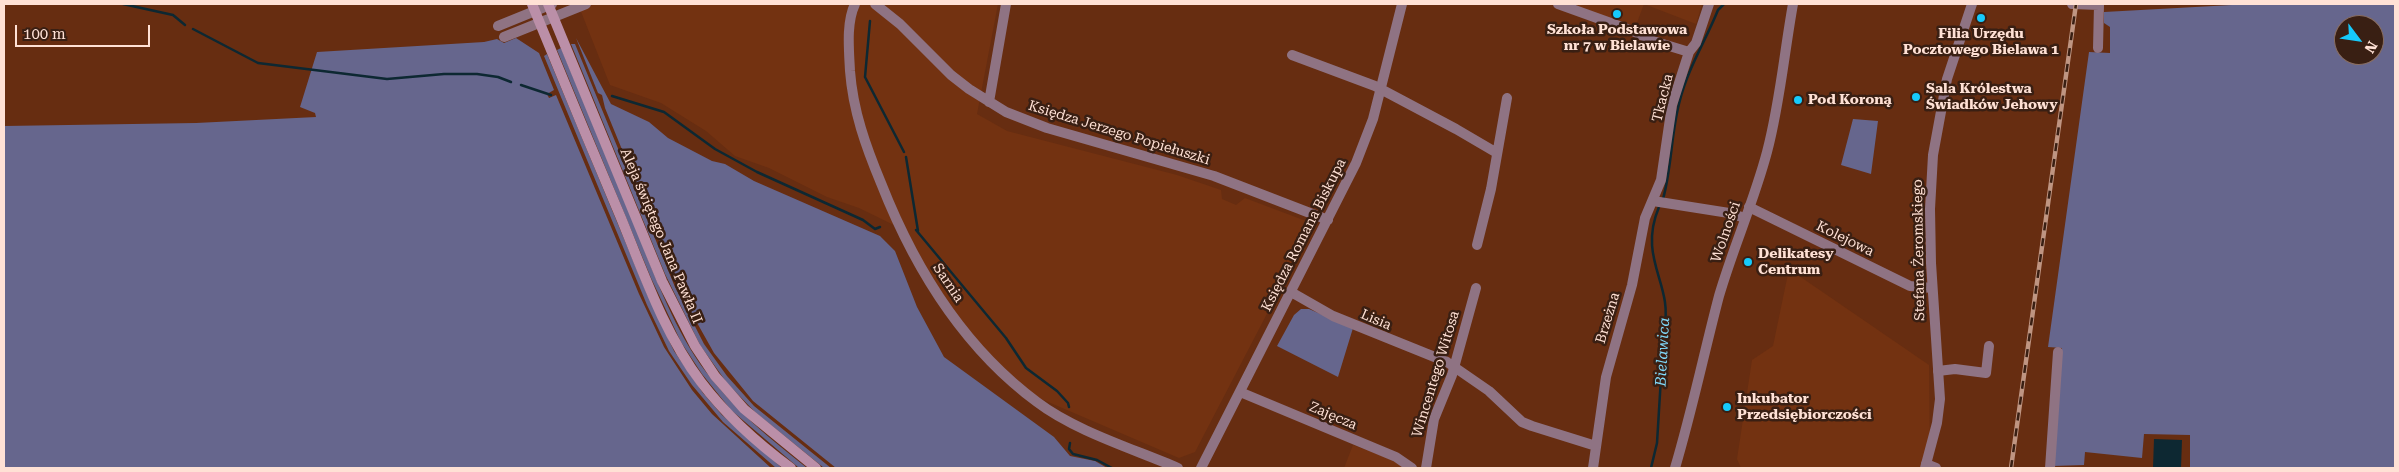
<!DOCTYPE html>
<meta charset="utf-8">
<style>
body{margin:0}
#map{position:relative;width:2399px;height:472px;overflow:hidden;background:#672d11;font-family:"Roboto Serif",serif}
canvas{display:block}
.frame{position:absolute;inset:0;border:5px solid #ffe1d5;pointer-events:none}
.north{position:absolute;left:2334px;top:15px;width:50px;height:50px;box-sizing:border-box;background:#391f13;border:1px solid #886d61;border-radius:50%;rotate:121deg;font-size:14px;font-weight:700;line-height:20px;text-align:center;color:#ffe1d5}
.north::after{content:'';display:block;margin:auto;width:18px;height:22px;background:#16cafb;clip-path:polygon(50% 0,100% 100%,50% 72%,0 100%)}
.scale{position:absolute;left:15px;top:25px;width:135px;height:22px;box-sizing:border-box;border:2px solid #ffe1d5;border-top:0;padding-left:6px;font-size:15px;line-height:18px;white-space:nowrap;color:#ffe1d5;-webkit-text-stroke:4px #391f13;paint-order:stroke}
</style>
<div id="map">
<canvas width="2399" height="472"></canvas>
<div class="frame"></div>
<div class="north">N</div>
<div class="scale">100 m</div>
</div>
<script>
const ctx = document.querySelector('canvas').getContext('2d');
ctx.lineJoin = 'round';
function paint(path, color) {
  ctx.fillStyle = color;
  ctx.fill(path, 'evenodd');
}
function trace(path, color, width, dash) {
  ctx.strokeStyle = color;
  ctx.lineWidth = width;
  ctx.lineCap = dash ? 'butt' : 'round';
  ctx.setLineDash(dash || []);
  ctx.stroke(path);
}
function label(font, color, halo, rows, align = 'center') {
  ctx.font = font + ' "Roboto Serif",serif';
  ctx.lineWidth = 5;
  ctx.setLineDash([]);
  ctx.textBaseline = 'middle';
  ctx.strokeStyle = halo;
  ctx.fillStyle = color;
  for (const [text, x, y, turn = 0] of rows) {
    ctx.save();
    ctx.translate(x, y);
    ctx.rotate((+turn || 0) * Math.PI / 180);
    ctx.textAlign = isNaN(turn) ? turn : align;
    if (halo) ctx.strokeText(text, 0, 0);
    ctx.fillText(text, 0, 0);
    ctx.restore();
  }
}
const built = new Path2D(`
 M578,4H998L977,114L1007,131L1177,175L1221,190L1222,199L1236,205L1245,198L1306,221L1310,231L1195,452L1179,458L1025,392L953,315L900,228L859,208L827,197L769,168L735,156L706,131L661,103L610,85Z
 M1564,4H1702L1696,24L1644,4L1635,28Z
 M1789,269L1929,365L1930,468H1741L1737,459L1752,360L1773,346Z
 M1353,445L1385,457L1407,468H1344Z`);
const green = new Path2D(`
 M2250,4H2395V468H2190V435L2144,434L2142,458L2085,452L2084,465L2053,466L2062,348L2048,347L2089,52L2110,53V27L2104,23V12ZM2344,25H2374V55H2344Z
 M516,38L539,53L554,90L547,94L549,98L556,95L639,294L664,347L692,390L712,414L771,468H4V126L196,123L316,117L315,113L300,107L317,52L484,42L497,39L504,43Z
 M576,38L611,104L649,122L668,138L712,161L725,164L754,181L880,236L895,251L917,307L944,357L1054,437L1070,456L1095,461L1107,468H836L753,401L714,353L682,296L605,108L602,95L598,93Z
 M571,44H575L675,287L704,344L727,376L754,406L831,468H824L755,412L727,383L700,345L665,274Z
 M561,48C587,110 612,172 638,234C657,281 675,331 706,372C735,410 770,439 807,468H799L731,410L702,374L681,342L651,278L557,50Z
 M547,54L647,294L674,351L703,393L722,415L782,468H776L723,422L692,385L669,351L647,305L544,56Z
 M1853,119L1878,121L1871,174L1841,165Z
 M1301,309H1309L1353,328L1338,377L1277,346L1294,315Z`);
const water = new Path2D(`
 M2154,439L2182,440L2181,468H2153Z`);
const stream = new Path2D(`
 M123,4L173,15L185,25
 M870,21L865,77L904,152
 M193,29L258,63L387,79L444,74H477L498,77L511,82
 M521,85L551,95
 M612,96L664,112L715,149L757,172L863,220L875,229L880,227
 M906,157L918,231
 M1663,199C1672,167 1671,132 1680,100C1688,68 1706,40 1718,10L1724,4
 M916,230L1006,338L1026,368L1057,391L1068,403L1069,407
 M1070,443L1069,449L1073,454L1097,460L1112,468
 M1651,468L1657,443L1664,328C1674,285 1637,259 1659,207`);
const minor = new Path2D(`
 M855,4C846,23 849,50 850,71C853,111 866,147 881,183C914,267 964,348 1037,402C1075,431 1134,449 1178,468
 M875,4L900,24L951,75L969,89L1006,112L1047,128L1214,176L1328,220
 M1558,4L1633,31L1653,41L1689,52
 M2072,4L2099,5L2098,48
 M498,26L552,4
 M504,37L586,4
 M1292,55L1375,86L1456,129L1497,153
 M989,102L1006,4
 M1653,201L1729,213L1745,218
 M1749,207L1910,286L1932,288
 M1477,245L1491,189L1507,98
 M1291,292L1333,316L1447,362L1489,391L1522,422L1532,426L1596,446
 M1938,371L1955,369L1986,373L1989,346
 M1240,392L1396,457L1412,468
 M1926,464L1936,468
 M1201,468L1356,163L1373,119L1402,4
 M1426,468L1434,419L1452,375L1476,288
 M1593,468L1606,377L1632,285L1645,218L1661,180L1672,105L1689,52L1696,43L1709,4
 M2050,468L2058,352`);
const tertiary = new Path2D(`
 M1675,468C1692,411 1704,353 1719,296C1733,248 1754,201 1767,152C1780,103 1784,54 1793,4
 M1925,468L1937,423L1940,399L1931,263L1930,209L1933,155L1947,79L1972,4`);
const secondary = new Path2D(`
 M532,4C561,75 591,147 621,218C644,274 664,333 701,382C726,415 757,443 791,468
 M548,4L662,281L695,346L715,376L744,409L816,468`);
const rail = new Path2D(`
 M2011,468L2076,4`);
const markers = [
 [1617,14,5,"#16cafb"],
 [1981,18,5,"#16cafb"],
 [1916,97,5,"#16cafb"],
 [1798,100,5,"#16cafb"],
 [1748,262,5,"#16cafb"],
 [1727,407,5,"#16cafb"]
];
const poiNames = [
 ["Szkoła Podstawowa",1617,30,"center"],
 ["nr 7 w Bielawie",1617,46,"center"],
 ["Filia Urzędu",1981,34,"center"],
 ["Pocztowego Bielawa 1",1981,50,"center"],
 ["Sala Królestwa",1926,89],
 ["Świadków Jehowy",1926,105],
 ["Pod Koroną",1808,100],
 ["Delikatesy",1758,254],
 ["Centrum",1758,270],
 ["Inkubator",1737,399],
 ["Przedsiębiorczości",1737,415]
];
const streetNames = [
 ["Tkacka",1663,98,-76],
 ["Księdza Jerzego Popiełuszki",1119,133,17],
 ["Wolności",1726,232,-71],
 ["Księdza Romana Biskupa",1304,235,-63],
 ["Aleja świętego Jana Pawła II",661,236,67],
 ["Kolejowa",1845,239,26],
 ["Stefana Żeromskiego",1919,250,-91],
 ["Sarnia",948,283,56],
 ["Brzeżna",1608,318,-73],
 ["Lisia",1376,320,23],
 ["Wincentego Witosa",1436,374,-73],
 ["Zajęcza",1333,416,23]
];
const waterNames = [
 ["Bielawica",1663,352,-87]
];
paint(built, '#733211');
paint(green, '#66668d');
paint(water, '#0d2832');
trace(stream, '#0d2832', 2.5);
trace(minor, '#8f7383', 10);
trace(tertiary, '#8f7383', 10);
trace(secondary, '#bb8fa8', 10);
trace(rail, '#bf9582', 4.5);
trace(rail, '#391f13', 2.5, [8]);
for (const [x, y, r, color] of markers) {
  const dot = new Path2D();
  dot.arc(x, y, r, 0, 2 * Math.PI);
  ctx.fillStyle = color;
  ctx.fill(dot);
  trace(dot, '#391f13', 2);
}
label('bold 14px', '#ffe1d5', '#391f13', poiNames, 'left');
label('14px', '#ffe1d5', '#391f13', streetNames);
label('italic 15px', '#81dafb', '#391f13', waterNames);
</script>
